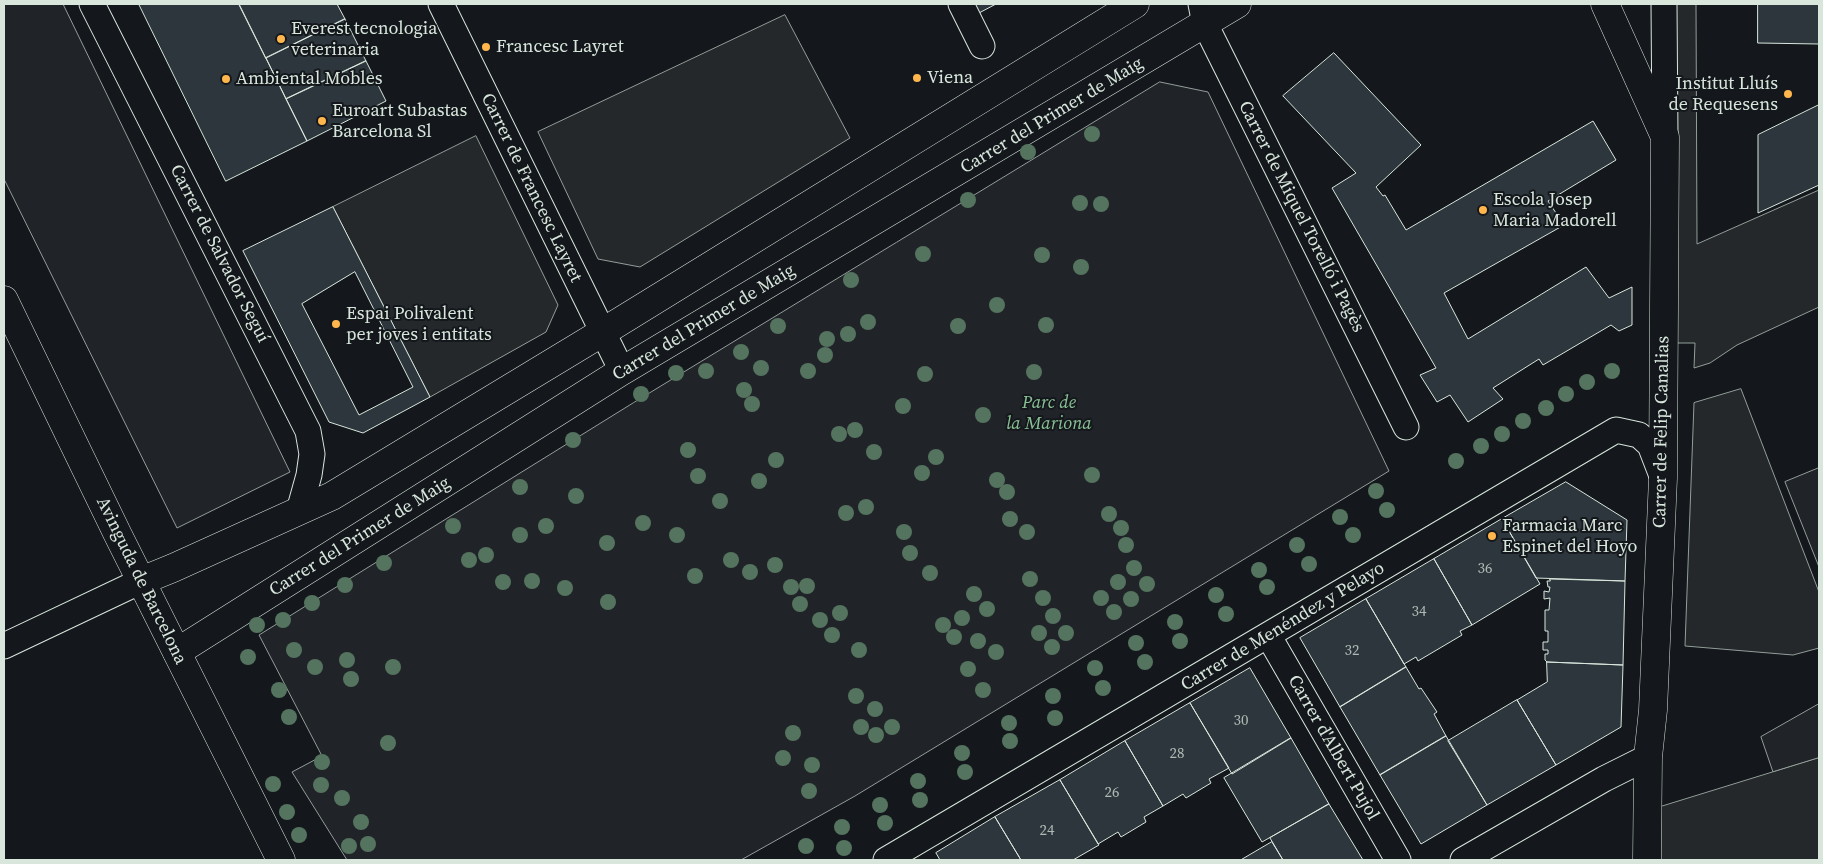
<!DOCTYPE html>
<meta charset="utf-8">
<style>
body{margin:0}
#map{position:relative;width:1823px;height:864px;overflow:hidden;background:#14181c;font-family:"Source Serif 4",serif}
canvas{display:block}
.frame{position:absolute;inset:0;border:5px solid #d8e6dc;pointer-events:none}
</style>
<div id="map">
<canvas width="1823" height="864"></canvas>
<div class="frame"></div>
</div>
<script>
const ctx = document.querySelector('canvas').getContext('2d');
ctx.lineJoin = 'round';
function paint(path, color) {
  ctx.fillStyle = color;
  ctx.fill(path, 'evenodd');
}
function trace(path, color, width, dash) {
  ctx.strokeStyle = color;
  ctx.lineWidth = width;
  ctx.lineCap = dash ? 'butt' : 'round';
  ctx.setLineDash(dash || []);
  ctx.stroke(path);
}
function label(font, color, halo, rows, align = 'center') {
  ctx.font = font + ' "Source Serif 4",serif';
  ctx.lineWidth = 4;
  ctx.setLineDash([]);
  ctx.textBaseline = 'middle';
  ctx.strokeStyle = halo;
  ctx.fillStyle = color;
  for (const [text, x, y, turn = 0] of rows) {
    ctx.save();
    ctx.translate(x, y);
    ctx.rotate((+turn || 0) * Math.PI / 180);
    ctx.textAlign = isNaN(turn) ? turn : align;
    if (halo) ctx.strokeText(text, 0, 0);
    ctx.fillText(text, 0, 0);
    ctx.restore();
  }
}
const green = new Path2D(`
 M4,4H63L290,472L177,528L4,179Z
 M1160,82L1208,92L1389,471L855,796L741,860H347L292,772L322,756L259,635L633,403Z
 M1819,468V567L1785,482Z
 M1819,704V758L1773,772L1761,737Z`);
const parking = new Path2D(`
 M1671,4H1696L1697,244L1819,190V307L1737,345L1710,363L1694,368L1695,343H1669Z
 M785,15L850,138L640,267L598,259L538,132Z
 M476,136L558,305L546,332L430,397L333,207Z
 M1741,389L1819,592V648L1793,655L1685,646L1694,403Z
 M1819,758V860H1658L1657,808Z`);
const building = new Path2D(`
 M139,4H239L307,141L226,181Z
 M239,4H337L345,19L266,58Z
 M974,4H996L979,13Z
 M1758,4H1819V44L1758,43Z
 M345,19L366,61L286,99L266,58Z
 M1334,53L1421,145L1376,187L1383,196L1385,195L1406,230L1593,121L1616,160L1548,201L1564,225L1444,293L1468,339L1586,267L1609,298L1632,287V325L1619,331L1611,325L1543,365L1539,359L1493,388L1503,399L1468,422L1450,395L1437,402L1420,375L1436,368L1332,188L1356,173L1283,96Z
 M366,61L386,101L307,141L286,99Z
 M1819,105V185L1758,213V135Z
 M333,207L430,397L363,433L329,422L243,251Z
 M355,272L413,387L359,415L302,304Z
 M1566,482L1627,520L1625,581L1536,578L1502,519Z
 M1502,519L1540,584L1472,625L1434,559Z
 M1434,559L1472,625L1460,631L1462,635L1418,661L1416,657L1404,664L1366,599Z
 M1550,579L1625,581L1623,665L1547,662L1545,660V654H1548V650H1543V642H1548V631H1545V610H1549L1550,598L1544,599V591L1549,592L1550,587H1548L1547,581H1550Z
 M1366,599L1406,667L1340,707L1300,638Z
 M1547,662L1623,665L1621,727L1556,765L1517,700L1547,682Z
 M1406,667L1419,689L1421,688L1437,712L1434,714L1446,736L1380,775L1340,707Z
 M1250,668L1291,738L1232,774L1190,703Z
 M1517,700L1556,765L1487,805L1448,741Z
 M1190,703L1229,768L1209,779L1211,783L1186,798L1183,794L1163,806L1125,741Z
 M1446,736L1487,805L1421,844L1380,775Z
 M1291,738L1329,804L1262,842L1224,778Z
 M1125,741L1163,806L1144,817L1146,822L1121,837L1118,832L1098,844L1060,780Z
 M1060,780L1099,845L1073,860H1021L995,817Z
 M1329,804L1363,860H1283L1270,838Z
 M995,817L1021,860H940L936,853Z
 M1272,842L1283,860H1241Z`);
const minor = new Path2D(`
 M92,4L308,431L312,454L309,475L299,511
 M441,4L622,371
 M961,4L982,46
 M1201,4L1205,24L1406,427
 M1664,4L1665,137
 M1268,635L1398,860
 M4,646L141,581
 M886,860L1616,430L1639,435L1650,445L1662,476
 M1463,860L1604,779L1648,757`);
const tertiary = new Path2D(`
 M1605,4L1665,137L1663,478L1653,710L1648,757L1647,860
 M141,581L173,568L332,496L603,332L1135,4
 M177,652L622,371L1237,4`);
const secondary = new Path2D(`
 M4,300L118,535L281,860`);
const trees = [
 [1092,134],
 [1028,152],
 [968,200],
 [1080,203],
 [1101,204],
 [923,254],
 [1042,255],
 [1081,267],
 [851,280],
 [997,305],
 [868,322],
 [1046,325],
 [778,326],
 [958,326],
 [848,334],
 [827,339],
 [741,352],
 [825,355],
 [761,368],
 [706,371],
 [808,371],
 [1612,371],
 [1034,372],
 [676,373],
 [925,374],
 [1587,382],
 [744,390],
 [641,394],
 [1566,394],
 [752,404],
 [903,406],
 [1546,408],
 [983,415],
 [1523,421],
 [855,430],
 [839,434],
 [1502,434],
 [573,440],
 [1481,446],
 [688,450],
 [874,452],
 [936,457],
 [776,460],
 [1456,461],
 [922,473],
 [1092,475],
 [698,476],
 [997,480],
 [759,481],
 [520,487],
 [1376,491],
 [1007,492],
 [576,496],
 [720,501],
 [866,507],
 [1387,510],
 [846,513],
 [1109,514],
 [1340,517],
 [1010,519],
 [643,523],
 [453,526],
 [546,526],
 [1121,528],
 [904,532],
 [1027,532],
 [520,535],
 [677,535],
 [1353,535],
 [607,543],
 [1126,545],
 [1297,545],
 [910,553],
 [486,555],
 [469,560],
 [731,560],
 [384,563],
 [1309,564],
 [775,565],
 [1134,568],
 [1259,570],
 [750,572],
 [930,573],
 [695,576],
 [1030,579],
 [532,581],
 [503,582],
 [1118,582],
 [1147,584],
 [345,585],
 [807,586],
 [791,587],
 [1267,587],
 [565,588],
 [974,594],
 [1216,595],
 [1043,598],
 [1101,598],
 [1131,599],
 [608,602],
 [312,603],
 [800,604],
 [987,609],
 [1114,612],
 [840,613],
 [1226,614],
 [1053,616],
 [962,618],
 [283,620],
 [820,620],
 [1175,622],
 [257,625],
 [943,625],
 [1039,633],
 [1066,633],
 [832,635],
 [954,637],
 [978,641],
 [1180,641],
 [1136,643],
 [1052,647],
 [294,650],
 [859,650],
 [996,652],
 [248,657],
 [347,660],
 [1145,662],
 [315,667],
 [393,667],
 [1095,668],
 [968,669],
 [351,679],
 [1103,688],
 [279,690],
 [983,690],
 [856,696],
 [1053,696],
 [875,709],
 [289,717],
 [1055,718],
 [1009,723],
 [861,727],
 [892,727],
 [793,733],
 [876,735],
 [1010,741],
 [388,743],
 [962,753],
 [783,758],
 [322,762],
 [812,765],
 [965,772],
 [918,781],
 [273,784],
 [321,785],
 [809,791],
 [342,798],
 [920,800],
 [880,805],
 [287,812],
 [361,822],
 [885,823],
 [842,827],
 [299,835],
 [368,844],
 [349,846],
 [806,846],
 [844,848]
];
const markers = [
 [281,39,5,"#ffb74d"],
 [486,47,5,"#ffb74d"],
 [917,78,5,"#ffb74d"],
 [226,79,5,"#ffb74d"],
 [1788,94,5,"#ffb74d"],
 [322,121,5,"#ffb74d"],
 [1483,210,5,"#ffb74d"],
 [336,324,5,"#ffb74d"],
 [1492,536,5,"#ffb74d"]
];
const numberNames = [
 ["36",1485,569],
 ["34",1419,612],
 ["32",1352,651],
 ["30",1241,721],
 ["28",1177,754],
 ["26",1112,793],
 ["24",1047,831]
];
const poiNames = [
 ["Everest tecnologia",291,29],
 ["veterinaria",291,50],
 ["Francesc Layret",496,47],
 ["Viena",927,78],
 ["Ambiental Mobles",236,79],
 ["Institut Lluís",1778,84,"right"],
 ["de Requesens",1778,105,"right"],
 ["Euroart Subastas",332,111],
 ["Barcelona Sl",332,132],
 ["Escola Josep",1493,200],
 ["Maria Madorell",1493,221],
 ["Espai Polivalent",346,314],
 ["per joves i entitats",346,335],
 ["Farmacia Marc",1502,526],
 ["Espinet del Hoyo",1502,547]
];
const streetNames = [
 ["Carrer del Primer de Maig",1052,116,-31],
 ["Carrer de Francesc Layret",531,188,64],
 ["Carrer de Miquel Torelló i Pagès",1301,217,63],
 ["Carrer de Salvador Seguí",219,254,63],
 ["Carrer del Primer de Maig",704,323,-31],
 ["Carrer de Felip Canalias",1662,432,-89],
 ["Carrer del Primer de Maig",360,537,-32],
 ["Avinguda de Barcelona",141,581,64],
 ["Carrer de Menéndez y Pelayo",1283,627,-31],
 ["Carrer d'Albert Pujol",1333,748,60]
];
const parkNames = [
 ["Parc de",1049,403],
 ["la Mariona",1049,424]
];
paint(green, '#202428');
trace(green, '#939e99', 1);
paint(parking, '#24282b');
trace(parking, '#939e99', 1);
paint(building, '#2c363c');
trace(building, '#d8e6dc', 1);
trace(minor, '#d8e6dc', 27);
trace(tertiary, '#d8e6dc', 29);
trace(secondary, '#d8e6dc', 29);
trace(minor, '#14181c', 25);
trace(tertiary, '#14181c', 28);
trace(secondary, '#14181c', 28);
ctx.fillStyle = '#55745f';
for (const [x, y] of trees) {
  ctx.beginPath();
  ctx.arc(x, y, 8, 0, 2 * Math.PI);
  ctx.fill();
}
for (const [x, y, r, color] of markers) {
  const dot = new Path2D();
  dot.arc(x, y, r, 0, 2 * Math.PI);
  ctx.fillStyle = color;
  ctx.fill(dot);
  trace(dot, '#14181c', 2);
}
label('15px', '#adbab4', null, numberNames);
label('18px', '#d8e6dc', '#14181c', poiNames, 'left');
label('18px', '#d8e6dc', '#14181c', streetNames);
label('italic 18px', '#8ac095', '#14181c', parkNames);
</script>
